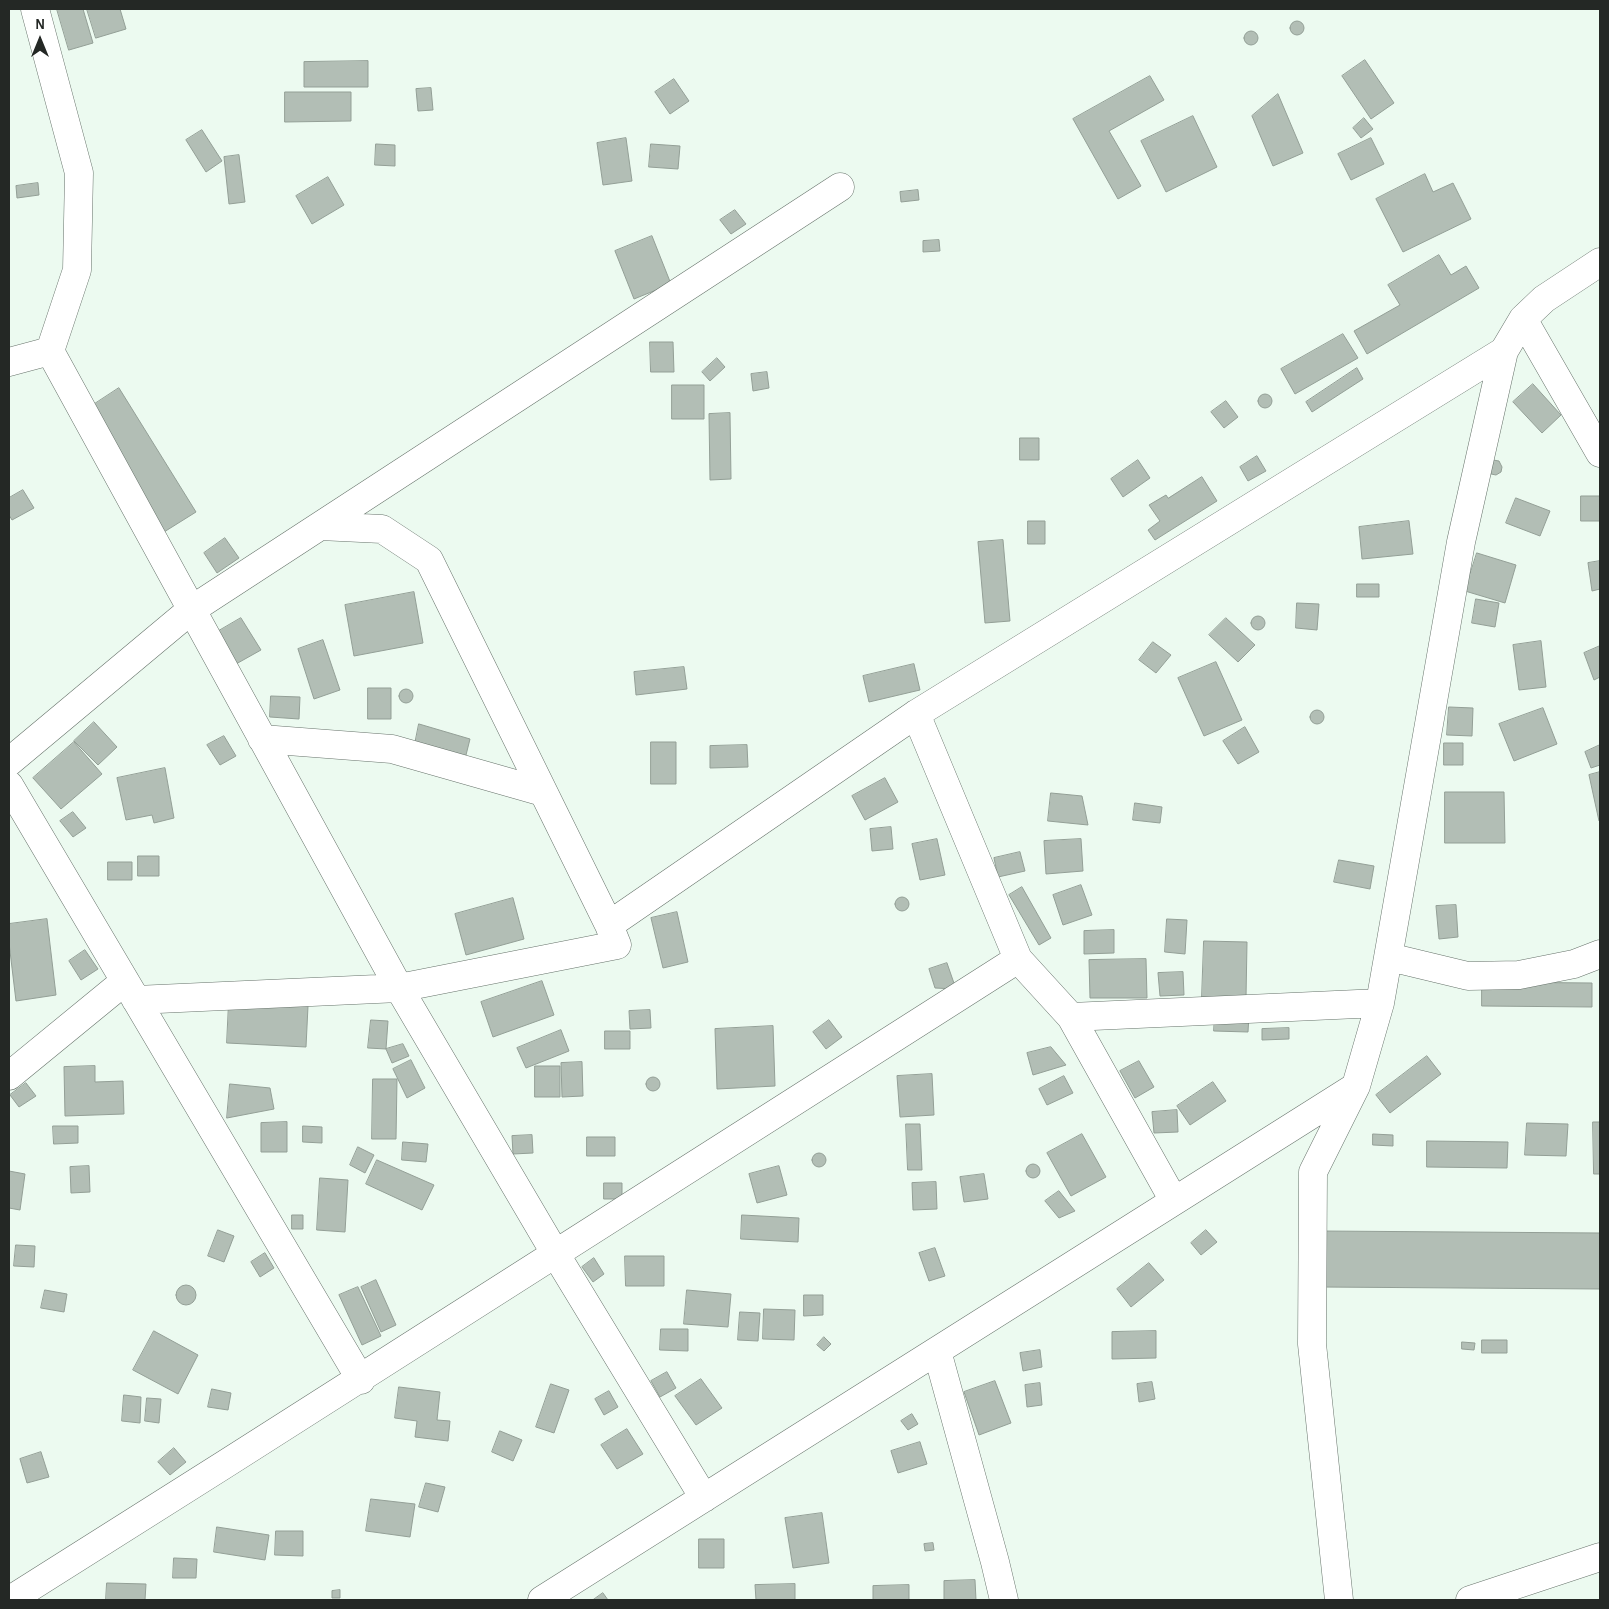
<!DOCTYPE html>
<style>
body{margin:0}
#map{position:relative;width:1609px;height:1609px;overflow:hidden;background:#ecfaf0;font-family:"Alegreya Sans",sans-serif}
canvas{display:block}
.frame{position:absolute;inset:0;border:10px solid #242825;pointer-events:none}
.north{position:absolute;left:15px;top:15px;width:50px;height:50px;-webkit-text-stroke:4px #fff;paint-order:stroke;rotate:0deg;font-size:14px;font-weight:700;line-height:20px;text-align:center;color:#242825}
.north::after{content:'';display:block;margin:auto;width:18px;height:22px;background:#242825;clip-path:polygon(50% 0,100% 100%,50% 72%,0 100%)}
</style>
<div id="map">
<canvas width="1609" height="1609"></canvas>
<div class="frame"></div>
<div class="north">N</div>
</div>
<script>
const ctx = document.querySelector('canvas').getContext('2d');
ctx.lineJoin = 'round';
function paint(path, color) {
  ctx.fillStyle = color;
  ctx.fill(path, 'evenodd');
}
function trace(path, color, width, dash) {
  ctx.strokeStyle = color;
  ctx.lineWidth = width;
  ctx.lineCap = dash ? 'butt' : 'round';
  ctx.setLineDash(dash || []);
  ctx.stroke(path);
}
const building = new Path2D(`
 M57,9H83L93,43L69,50Z
 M87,9H120L126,29L96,38Z
 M1290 28a7 7 0 1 1 14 0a7 7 0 1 1-14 0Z
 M1244 38a7 7 0 1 1 14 0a7 7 0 1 1-14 0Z
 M1365,60L1394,103L1371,119L1342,76Z
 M368,61V87H304V62Z
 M1150,76L1164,100L1109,131L1141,186L1118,199L1073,119Z
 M674,79L689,101L670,114L655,92Z
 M431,88L433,110L418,111L416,89Z
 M285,92H351V121L285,122Z
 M1278,94L1303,153L1273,166L1252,116Z
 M1193,116L1217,167L1166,192L1141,141Z
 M1364,118L1373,129L1361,138L1353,128Z
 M202,130L222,161L206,172L186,140Z
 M626,138L632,181L603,185L597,143Z
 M1371,138L1384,164L1351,180L1338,154Z
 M376,144L395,145V166L375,165Z
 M651,144L680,146L678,169L649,167Z
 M239,155L245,202L229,204L224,157Z
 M1425,174L1433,192L1453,183L1471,219L1403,252L1376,199Z
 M328,177L344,205L312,224L296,196Z
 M38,183L39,195L17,198L16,186Z
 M918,190L919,200L901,202L900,192Z
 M735,210L746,224L731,234L720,220Z
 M652,236L671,284L634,299L615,251Z
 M939,240L940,251L923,252V241Z
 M1439,255L1451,275L1466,266L1479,288L1367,354L1354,331L1400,305L1388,285Z
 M1343,334L1358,358L1295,394L1281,369Z
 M650,342H673L674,372H651Z
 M717,358L725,367L710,381L702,372Z
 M1357,368L1363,379L1312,412L1306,402Z
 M767,372L769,388L753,391L751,374Z
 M1533,384L1561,415L1542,433L1513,402Z
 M672,385H704V419H672Z
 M119,388L196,512L164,532L87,409Z
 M1258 401a7 7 0 1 1 14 0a7 7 0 1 1-14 0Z
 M1226,401L1238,417L1224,428L1211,412Z
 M730,413L731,479L710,480L709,414Z
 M1020,438H1039V460H1020Z
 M1257,456L1266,471L1248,481L1240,467Z
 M1138,460L1150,478L1123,497L1111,479Z
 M1493,460L1499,461L1502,467L1501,472L1496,475L1491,474L1488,470Z
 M1202,477L1217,501L1155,540L1148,530L1160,521L1149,505L1166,495L1168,498Z
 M23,490L34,508L12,520L9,515V498Z
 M1581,496H1600V521H1581Z
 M1516,498L1550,511L1540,536L1506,523Z
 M1028,521H1045V544H1028Z
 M1409,521L1413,554L1362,559L1359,527Z
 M225,538L239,558L217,573L204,553Z
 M1003,540L1010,621L985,623L978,542Z
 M1477,553L1516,565L1505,603L1465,591Z
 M1600,561V589L1592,591L1588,563Z
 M1357,584H1379V597H1357Z
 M414,592L423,643L354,656L345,605Z
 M1476,599L1499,603L1495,627L1472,623Z
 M1297,603L1319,604L1317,630L1296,628Z
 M1251 623a7 7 0 1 1 14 0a7 7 0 1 1-14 0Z
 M241,618L261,650L236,664L217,632Z
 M1226,618L1255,645L1238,662L1209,635Z
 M323,640L340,690L314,699L298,649Z
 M1541,641L1546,687L1519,690L1513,645Z
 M1153,642L1171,655L1156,673L1139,660Z
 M1600,646V677L1594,680L1584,653Z
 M1216,662L1242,720L1204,736L1178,678Z
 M914,664L920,690L869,702L863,676Z
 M684,667L687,689L636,695L634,672Z
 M368,688H391V719H368Z
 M399 696a7 7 0 1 1 14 0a7 7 0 1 1-14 0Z
 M271,696L300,697L299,719L270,717Z
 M1449,707L1473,708L1472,736L1447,735Z
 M1543,708L1557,744L1514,761L1499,724Z
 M1310 717a7 7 0 1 1 14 0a7 7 0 1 1-14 0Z
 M94,722L117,747L98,765L74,741Z
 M419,724L470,739L465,759L415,744Z
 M1245,727L1259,752L1238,764L1223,741Z
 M224,736L236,756L220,765L207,745Z
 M74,742L102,774L61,809L33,778Z
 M651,742H676V784H651Z
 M1444,743H1463V765H1444Z
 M747,745L748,767L710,768V746Z
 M1600,745V765L1591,768L1585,752Z
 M165,768L174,818L154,823L152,815L126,820L117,778Z
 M1600,772V821H1599L1589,775Z
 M885,778L898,802L865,820L852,796Z
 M1445,792H1504L1505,843H1445Z
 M1051,793L1082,796L1088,825L1048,821Z
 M1135,803L1162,807L1160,823L1133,820Z
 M73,812L86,828L73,837L60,821Z
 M891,827L893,849L872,851L870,829Z
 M937,839L945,875L920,880L912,844Z
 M1081,839L1083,871L1046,874L1044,841Z
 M1020,852L1025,871L998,877L994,858Z
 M138,856H159V876H138Z
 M1339,860L1374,866L1370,889L1334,882Z
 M108,862H132V880H108Z
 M1081,885L1092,915L1063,925L1053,895Z
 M1022,887L1051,938L1039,945L1009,895Z
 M895 904a7 7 0 1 1 14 0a7 7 0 1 1-14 0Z
 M513,898L524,939L466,955L455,914Z
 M1456,905L1458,937L1439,939L1436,906Z
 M677,912L688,962L663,968L651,918Z
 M47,919L56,995L16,1001L9,943V924Z
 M1167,919L1187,920L1185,954L1165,952Z
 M1114,930V953L1084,954V931Z
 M1204,941L1247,942L1246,998L1202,997Z
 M85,950L98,969L81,980L69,961Z
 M1146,959L1147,998H1090L1089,960Z
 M947,963L956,989L935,988L929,969Z
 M1183,972L1184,995L1160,996L1158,973Z
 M542,981L554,1015L493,1037L481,1002Z
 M1482,982L1592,983V1007L1482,1006Z
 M229,1002L308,1006L306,1047L227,1043Z
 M650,1010L651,1028L630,1029L629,1011Z
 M1215,1014L1249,1015L1248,1032L1214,1031Z
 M371,1020L388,1021L386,1049L368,1048Z
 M829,1020L842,1037L826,1049L813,1032Z
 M773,1026L775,1086L717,1089L715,1029Z
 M1289,1028V1039L1262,1040V1029Z
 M561,1030L569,1051L526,1068L517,1048Z
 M605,1031H630V1049H605Z
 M403,1044L409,1056L392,1063L386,1049Z
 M1051,1047L1066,1065L1033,1075L1027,1053Z
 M1427,1056L1441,1074L1390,1113L1376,1095Z
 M411,1060L425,1088L407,1098L393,1069Z
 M1139,1061L1154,1087L1135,1098L1120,1071Z
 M582,1062L583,1096L562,1097L561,1063Z
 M95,1066V1082L123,1081L124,1114L65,1116L64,1067Z
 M535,1066H560V1097H535Z
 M932,1074L934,1115L900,1117L897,1076Z
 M1064,1076L1073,1093L1047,1105L1039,1089Z
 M646 1084a7 7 0 1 1 14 0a7 7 0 1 1-14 0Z
 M373,1079H397L396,1139H372Z
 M1213,1082L1226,1101L1190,1125L1177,1106Z
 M26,1083L36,1096L19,1107L10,1095Z
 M230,1084L270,1088L274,1109L227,1118Z
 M1177,1110L1178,1132L1154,1133L1152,1112Z
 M287,1122V1152H261V1123Z
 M1593,1122H1600V1174H1594Z
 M1527,1123L1568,1124L1566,1156L1525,1155Z
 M906,1124H920L922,1170H908Z
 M53,1126H78V1143L54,1144Z
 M303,1126L322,1127V1143L303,1142Z
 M1082,1134L1106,1177L1071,1196L1047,1153Z
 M1373,1134L1393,1135V1146L1373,1145Z
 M532,1135L533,1153L513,1154L512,1136Z
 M587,1137H615V1156H587Z
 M1427,1141L1508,1142L1507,1168L1427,1167Z
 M403,1142L428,1144L426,1162L402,1160Z
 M358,1147L374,1155L365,1173L350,1165Z
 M812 1160a7 7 0 1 1 14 0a7 7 0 1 1-14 0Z
 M377,1160L434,1185L422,1210L366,1184Z
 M1026 1171a7 7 0 1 1 14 0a7 7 0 1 1-14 0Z
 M89,1166L90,1192L71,1193L70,1167Z
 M779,1166L787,1195L757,1203L749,1174Z
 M9,1171L25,1174L20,1210L9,1208Z
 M984,1174L988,1199L964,1202L960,1177Z
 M320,1178L348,1180L345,1232L317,1230Z
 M936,1182L937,1209L913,1210L912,1183Z
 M604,1183H622V1199H604Z
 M1059,1191L1075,1211L1059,1218L1045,1201Z
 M292,1215H303V1229H292Z
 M742,1215L799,1218L798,1242L741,1239Z
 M218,1230L234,1236L224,1262L208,1256Z
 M1206,1230L1217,1242L1201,1255L1191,1243Z
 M1320,1231L1600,1233V1289L1320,1287Z
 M16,1245L35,1246L34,1267L14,1266Z
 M935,1248L945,1276L929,1281L919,1253Z
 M265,1253L274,1268L260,1277L251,1262Z
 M625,1256H664V1286H626Z
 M594,1258L604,1274L593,1282L582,1267Z
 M1149,1263L1164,1280L1131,1307L1117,1289Z
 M376,1280L396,1325L381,1332L361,1287Z
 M176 1295a10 10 0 1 1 20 0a10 10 0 1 1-20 0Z
 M358,1287L381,1336L362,1345L339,1295Z
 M45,1290L67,1294L64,1312L41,1308Z
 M687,1290L731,1294L728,1327L684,1324Z
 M804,1295H823V1315L804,1316Z
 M764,1309L795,1310L794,1340L763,1339Z
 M740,1312L760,1313L758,1341L738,1340Z
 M661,1329H688V1351L660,1350Z
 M154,1331L198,1355L178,1394L133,1370Z
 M1156,1331V1358L1112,1359V1332Z
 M824,1337L831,1344L824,1351L817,1345Z
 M1482,1340H1507V1353H1482Z
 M1462,1342L1475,1343L1474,1350L1462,1349Z
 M1040,1350L1042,1367L1023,1371L1020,1353Z
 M667,1372L676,1388L660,1397L651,1381Z
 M701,1379L722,1408L696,1425L675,1396Z
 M995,1381L1011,1423L979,1435L964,1392Z
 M1152,1382L1155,1399L1139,1402L1137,1384Z
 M1040,1383L1042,1405L1027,1407L1025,1385Z
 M551,1384L569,1390L554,1433L536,1427Z
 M399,1387L440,1392L437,1420L450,1421L448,1441L415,1437L417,1421L395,1418Z
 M212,1389L231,1393L228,1410L208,1407Z
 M609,1391L618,1407L604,1415L595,1399Z
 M124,1395L141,1397L140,1423L122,1421Z
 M147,1398L161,1399L159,1423L145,1421Z
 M912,1414L918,1424L908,1430L901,1421Z
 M627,1429L643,1454L617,1469L601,1445Z
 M500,1431L522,1440L513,1461L492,1452Z
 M920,1442L927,1464L898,1473L891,1451Z
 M174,1448L186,1462L170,1475L158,1462Z
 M41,1452L49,1477L27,1483L20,1459Z
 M426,1483L445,1487L438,1512L419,1507Z
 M371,1499L415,1504L410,1537L366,1531Z
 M822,1513L829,1563L793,1568L785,1518Z
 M217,1527L269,1535L265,1560L214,1552Z
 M276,1531H303V1556L275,1555Z
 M699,1539H724V1568H699Z
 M933,1543L934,1550L925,1551L924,1544Z
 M174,1558L197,1559L196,1578H173Z
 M975,1580L976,1600H944V1581Z
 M107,1583L146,1584L145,1600H106Z
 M795,1584V1600H756L755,1585Z
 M909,1585V1600H873V1586Z
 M340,1590V1598H332V1591Z
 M603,1593L608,1600H593Z`);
const minor = new Path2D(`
 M35,9L79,173L77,270L50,351L399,988L555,1253L704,1498
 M1523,319L1600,453
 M9,362L50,351
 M916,714L1018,959L1071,1017L1380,1003
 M262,739L392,749L543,792
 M9,762L191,610L840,187
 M9,785L361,1380
 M609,925L916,714L1504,351
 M1389,957L1468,976L1519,975L1574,964L1600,954
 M136,1000L399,988L617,945L609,925L429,560L382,529L320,526
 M1071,1017L1174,1201
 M9,1076L125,981
 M937,1351L995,1562L1004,1600
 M10,1600C347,1388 682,1173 1018,959
 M542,1600L1355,1087
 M1339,1600L1312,1344L1313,1172L1356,1086L1380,1003L1461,542L1504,351L1523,319L1544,299L1600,262
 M1470,1600L1600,1557`);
paint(building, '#b2beb5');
trace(building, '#939f96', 1);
trace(minor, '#67736b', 29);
trace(minor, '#fff', 28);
</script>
